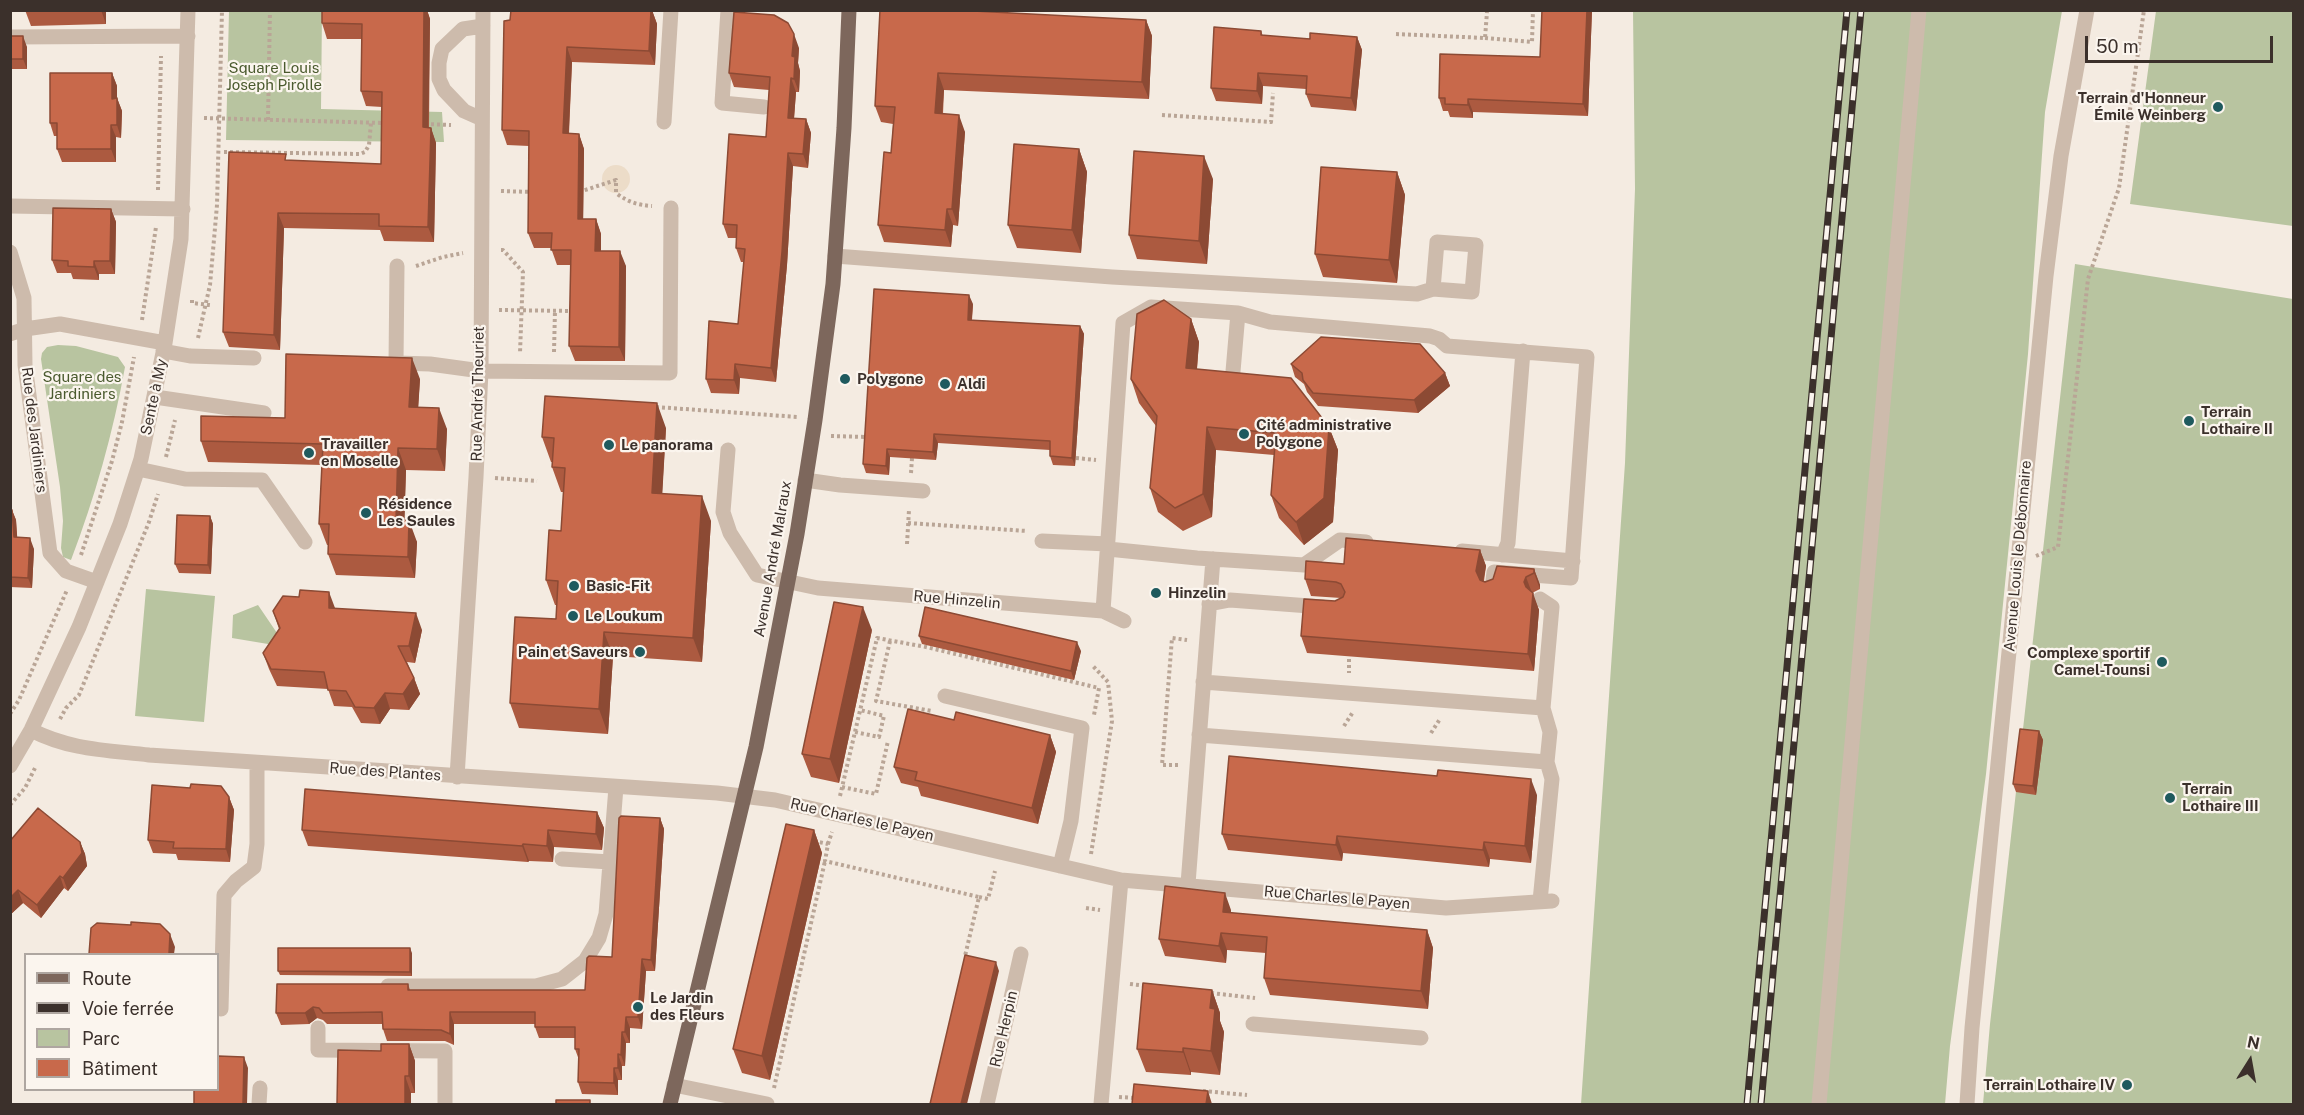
<!DOCTYPE html>
<meta charset="utf-8">
<style>
body{margin:0}
#map{position:relative;width:2304px;height:1115px;overflow:hidden;background:#f4ebe1;font-family:"Public Sans",sans-serif}
canvas{display:block}
.frame{position:absolute;inset:0;border:12px solid #3b302b;pointer-events:none}
.legend{position:absolute;left:24px;top:953px;width:195px;height:138px;box-sizing:border-box;background:#fbf5ee;border:2px solid #aea6a0;margin:0;padding:8px 10px;list-style:none;font-size:18px;color:#3b302b}
.legend li{display:flex;align-items:center;gap:12px;height:30px}
.legend b{width:30px;border:2px solid #aea6a0}
.north{position:absolute;left:2220px;top:1031px;width:60px;height:60px;-webkit-text-stroke:4px #fbf5ee;paint-order:stroke;rotate:11deg;font-size:16px;font-weight:700;line-height:24px;text-align:center;color:#3b302b}
.north::after{content:'';display:block;margin:auto;width:21px;height:27px;background:#3b302b;clip-path:polygon(50% 0,100% 100%,50% 72%,0 100%)}
.scale{position:absolute;left:2085px;top:36px;width:188px;height:27px;box-sizing:border-box;border:3px solid #3b302b;border-top:0;padding-left:8px;font-size:18px;line-height:21px;white-space:nowrap;color:#3b302b;-webkit-text-stroke:4px #fbf5ee;paint-order:stroke}
</style>
<div id="map">
<canvas width="2304" height="1115"></canvas>
<div class="frame"></div>
<ul class="legend">
<li><b style="height:8px;background:#7d675c"></b>Route</li>
<li><b style="height:8px;background:#3b302b"></b>Voie ferrée</li>
<li><b style="height:16px;background:#b8c4a0"></b>Parc</li>
<li><b style="height:16px;background:#c8694b"></b>Bâtiment</li>
</ul>
<div class="north">N</div>
<div class="scale">50 m</div>
</div>
<script>
const ctx = document.querySelector('canvas').getContext('2d');
ctx.lineJoin = 'round';
function paint(path, color) {
  ctx.fillStyle = color;
  ctx.fill(path, 'evenodd');
}
function trace(path, color, width, dash) {
  ctx.strokeStyle = color;
  ctx.lineWidth = width;
  ctx.lineCap = dash ? 'butt' : 'round';
  ctx.setLineDash(dash || []);
  ctx.stroke(path);
}
function label(font, color, halo, rows, align = 'center') {
  ctx.font = font + ' "Public Sans",sans-serif';
  ctx.lineWidth = 4.5;
  ctx.setLineDash([]);
  ctx.textBaseline = 'middle';
  ctx.strokeStyle = halo;
  ctx.fillStyle = color;
  for (const [text, x, y, turn = 0] of rows) {
    ctx.save();
    ctx.translate(x, y);
    ctx.rotate((+turn || 0) * Math.PI / 180);
    ctx.textAlign = isNaN(turn) ? turn : align;
    if (halo) ctx.strokeText(text, 0, 0);
    ctx.fillText(text, 0, 0);
    ctx.restore();
  }
}
const green = new Path2D(`
 M229,11H322L321,109L442,112L444,142L226,140Z
 M1633,11H2062L2045,112L2028,354L1986,774L1950,1046L1945,1104H1581L1625,463L1635,189Z
 M2156,11H2293V226L2130,204Z
 M2075,264L2293,299V1104H1983L1990,1024Z
 M58,345L76,346L118,357L125,367C113,433 95,497 71,560L63,557L61,548L63,521L60,487L41,359L42,353L47,347Z
 M146,589L215,596L204,722L135,716Z
 M258,605L277,633L274,645L232,638L233,615Z`);
const plaza = new Path2D(`
 M602 179a14 14 0 1 1 28 0a14 14 0 1 1-28 0Z`);
const path = new Path2D(`
 M1396,34L1485,38L1487,12
 M1485,38L1532,42L1533,10
 M1162,115L1271,122L1273,93
 M204,118L385,123
 M268,120L270,10
 M425,124L451,125
 M224,152L360,154L365,152L369,145L371,123
 M158,190L161,56
 M501,191L532,192
 M579,192L616,180V193C628,202 637,205 652,206
 M501,250H503L523,272L520,353
 M416,266L443,257L463,253
 M192,300V303L210,305
 M499,310L573,311
 M142,320L156,227
 M198,338L210,285L217,205L222,10
 M554,352L555,310
 M656,407L798,417
 M831,436L868,437
 M166,457L175,420
 M1076,458L1096,460
 M911,473L912,458
 M495,478L537,481
 M908,523L1027,531
 M907,544L909,510
 M81,555L112,461L122,422L134,357
 M2036,556L2058,547L2088,279L2119,188L2144,10
 M890,641L876,701L932,711
 M1349,659V673
 M10,714L19,700L67,590
 M60,719L66,708L79,695L149,522L158,494
 M1344,726L1353,712
 M855,732L879,737L884,716L860,710
 M1431,733L1440,719
 M1178,765H1162L1172,638L1187,640
 M842,787L876,794L888,741
 M840,796L877,638L926,647L1099,688L1094,715
 M10,805L25,788L35,768
 M814,841L828,844L825,861L979,897L965,956L967,957
 M828,844L832,832
 M1091,854L1112,721L1108,682L1093,666
 M979,897L988,899L995,871
 M1086,908L1100,910
 M1130,984L1147,986
 M1211,993L1255,998
 M774,1088L825,861
 M1203,1091L1247,1095
 M1119,1097L1136,1098`);
const minor = new Path2D(`
 M728,10L722,103L764,107
 M10,37L188,36
 M482,119L464,111L444,90L439,79V63L442,49L463,29L483,26
 M664,122L671,10
 M10,206L183,209
 M1437,242L1476,245L1472,292L1433,289Z
 M10,252L24,298L25,365L50,553L66,571L97,582
 M835,256L1112,277L1417,294L1433,289
 M397,266L396,363L430,364L481,371L670,373L671,208
 M1238,313L1232,383L1240,384
 M10,334L25,329L60,324L165,343
 M163,351L190,356L254,358
 M155,397L264,413
 M728,450L723,512L730,533L757,575L818,588L1103,611L1124,621
 M138,469L185,479L262,480L305,542
 M805,480L840,485L923,491
 M1042,541L1108,544
 M1108,549L1197,558L1304,565L1340,540L1366,542
 M1462,551L1573,561
 M1503,555L1508,543L1523,351
 M1540,599L1552,607L1543,708
 M1209,604L1230,600L1323,607
 M1103,611L1123,323L1151,307L1238,313L1270,322L1430,336L1439,339L1447,346L1587,357L1571,578L1494,572L1492,589
 M945,696L1082,728L1071,821L1060,866
 M31,730C70,750 106,750 149,755L717,793L775,800L1121,880L1446,908L1552,901
 M1199,735L1547,762L1550,732L1543,708L1203,682
 M10,766L31,730L79,627L120,524L141,459L165,343L181,239L188,10
 M457,777L476,477L481,371L483,10
 M562,859L610,862
 M1188,884L1213,559
 M1540,901L1552,779L1547,762
 M388,986H536L562,979L585,961L599,938L606,914L616,787
 M221,1009L224,895L236,881L254,867L257,844V763
 M1253,1024L1421,1038
 M318,1028V1050L445,1051V1104
 M674,1085L767,1104
 M259,1104L260,1088
 M987,1104L1021,954
 M1101,1104L1121,880
 M1819,1104L1919,10
 M1967,1104L1972,1028L2046,276L2061,156L2087,10`);
const major = new Path2D(`
 M670,1104L756,747L797,534L815,420L833,284L844,128L849,10`);
const rail = new Path2D(`
 M1747,1104L1847,10
 M1761,1104L1861,10`);
const wall = new Path2D(`
 M25,10H106V24L31,26Z
 M322,10H427L430,19L429,128H431L436,143L434,242L384,241L380,230L284,228L280,350L229,347L223,332L288,161L381,164L382,107L366,106L361,91L362,39H327L322,23Z
 M511,10H653V13L657,24L655,65L572,62L569,134H579L584,149L583,219H596L601,234V251L626,266L625,361H575L569,346L571,265H557L551,248H534L528,233L529,146L507,145L502,130Z
 M880,10L1146,20L1152,36L1149,99L944,90L943,114L965,132L958,226L953,225L951,247L884,242L878,225L891,153L893,124L881,122L875,106Z
 M1542,10H1592L1588,116L1473,112V118L1450,117L1448,111H1443L1439,98L1540,57Z
 M1261,31L1263,36L1310,39L1357,37L1362,50L1356,111L1311,107L1306,94V89L1263,86L1262,104L1216,101L1211,88Z
 M10,36L27,47V69H10Z
 M799,48L798,63L800,71L799,92H796L794,118L806,119L811,133L808,168L793,166L787,265L776,382L740,378L739,394L711,393L706,379L738,324L744,262H741L736,248V238H728L723,224L766,137L769,90L734,87L729,73Z
 M112,73L117,86V98L122,111L121,138L116,137V162H62L57,149V136H54L50,123Z
 M1079,149L1087,172L1081,253L1017,248L1008,225Z
 M1397,172L1405,195L1397,283L1323,277L1315,254Z
 M1213,179L1207,264L1137,259L1129,235Z
 M111,209L116,222L115,274H99V280L73,279L71,273H57L52,260Z
 M973,304L972,320L1080,326L1084,334L1075,466L1053,465L1050,456V450L938,443L936,460L890,457L889,475L866,473L863,464Z
 M1191,319L1199,342L1197,369L1329,427L1338,450L1333,522L1304,545L1279,518L1271,495L1274,455L1216,450L1212,517L1183,531L1158,512L1150,488L1156,426L1139,403L1131,379Z
 M1291,364L1445,373L1450,386L1418,413L1318,406L1307,392L1304,384L1295,377Z
 M420,379L418,407L447,429L445,471L406,470L404,520L417,542L415,578L336,575L328,554V545H327L319,524L322,465L208,462L201,441L285,418Z
 M666,428L662,493L711,521L702,662L613,656L608,734L519,728L510,703L556,619V605H555L546,580L561,531L564,492H561L552,467L553,462H551L542,437Z
 M10,498L12,510L16,520L17,538L34,549L32,588L10,587Z
 M210,516L213,524L211,574L179,573L175,564Z
 M1480,550L1486,566L1484,581L1485,582L1534,569L1540,585V589L1532,593L1539,610L1534,671L1307,653L1301,636L1341,598L1311,596L1305,579L1344,564Z
 M335,608L422,630L415,663L407,662L414,678L420,694L409,710L390,709L380,724L361,723L352,707L334,706L328,689L277,686L269,669L263,653L279,629L273,611Z
 M872,630L839,783L811,777L802,754Z
 M919,636L1081,651L1074,680L922,644Z
 M2039,731L2043,740L2036,795L2016,792L2013,784Z
 M1050,735L1056,752L1038,824L921,796L918,787L901,783L894,767Z
 M1537,795L1531,863L1490,859L1489,867L1343,853L1342,861L1228,850L1222,834Z
 M229,797L234,810L230,862L178,860L176,854L153,853L148,840Z
 M597,812L604,828L602,850L554,847L553,862L529,861L528,862L308,846L302,830Z
 M660,818L664,829L655,971H646L642,1029L630,1028V1043H626L625,1066H622V1080H618V1095L582,1094L578,1082L579,1060L575,1049V1038H539L535,1027V1024H454V1045L445,1041H387L383,1029V1024H327L323,1020L317,1018L309,1024L281,1025L276,1013L408,984L410,990H585L612,957Z
 M814,830L822,853L770,1080L742,1073L733,1049Z
 M10,841L80,842L85,854L87,866L68,891L64,888L41,918L23,903L10,915Z
 M1231,910V913L1427,930L1433,948L1428,1009L1270,995L1264,978L1266,953L1227,950L1226,963L1165,956L1159,939Z
 M412,953V976L280,975L278,971Z
 M1212,990L1220,1013V1021L1224,1032L1220,1075L1191,1072V1075L1146,1072L1137,1049Z
 M409,1044L415,1061V1093H411V1104H337L381,1051Z`);
const shadedWall = new Path2D(`
 M101,10H106V24Z
 M424,10H427L430,19L428,143L423,127Z
 M648,10H653V13L657,24L655,65L649,51Z
 M1587,10H1592L1588,116L1583,104Z
 M1146,20L1152,36L1149,99L1142,82Z
 M794,34L799,48L798,63L800,71L799,92L794,79L792,56Z
 M23,36L27,47V69L23,59Z
 M1357,37L1362,50L1356,111L1351,98Z
 M567,47L572,62L568,148L563,133Z
 M112,73L117,86V111L112,99Z
 M938,73L944,90L941,130L935,113Z
 M1258,73L1263,86L1262,104L1257,91Z
 M791,78L796,92L793,132L788,118Z
 M117,98L122,111L121,138L117,125Z
 M1468,99L1473,112V118L1468,105Z
 M959,115L965,132L958,226L952,209Z
 M806,119L811,133L808,168L803,154Z
 M111,125L116,137V162L111,149Z
 M431,128L436,143L434,242L428,227Z
 M579,134L584,149L583,234L578,219Z
 M1079,149L1087,172L1081,253L1072,230Z
 M788,153L793,166L787,265L776,382L771,368Z
 M1204,156L1213,179L1207,264L1199,241Z
 M1397,172L1405,195L1397,283L1389,260Z
 M111,209L116,222L115,274L110,261Z
 M947,209L953,225L951,247L945,230Z
 M278,213L284,228L280,350L274,335Z
 M596,219L601,234V266L595,251Z
 M620,251L626,266L625,361L619,347Z
 M94,261L99,274V280L94,267Z
 M969,295L973,304L971,328L968,320Z
 M1191,319L1199,342L1195,392L1186,368Z
 M1080,326L1084,334L1075,466L1072,458Z
 M412,358L420,379L417,428L409,407Z
 M735,364L740,378L739,394L734,380Z
 M1445,373L1450,386L1418,413L1414,400Z
 M657,403L666,428L661,517L652,493Z
 M439,408L447,429L445,471L437,449Z
 M1207,427L1216,450L1212,517L1203,494Z
 M1329,427L1338,450L1333,522L1304,545L1296,522Z
 M934,434L938,443L936,460L933,452Z
 M398,448L406,470L404,541L396,520Z
 M887,449L890,457L889,475L886,466Z
 M702,496L711,521L702,662L693,638Z
 M10,498L13,517L12,510L16,520L18,548L14,537L10,512Z
 M210,516L213,524L211,574L208,565Z
 M409,520L417,542L415,578L408,557Z
 M30,538L34,549L32,588L28,578Z
 M1480,550L1486,566L1482,588L1476,571Z
 M1534,569L1540,585V589L1534,573Z
 M1526,577L1532,593L1530,599L1524,582Z
 M329,592L335,608H329Z
 M1533,593L1539,610L1534,671L1528,654Z
 M863,607L872,630L839,783L830,759Z
 M416,613L422,630L415,663L409,646Z
 M604,632L613,656L608,734L599,709Z
 M1077,642L1081,651L1074,680L1071,671Z
 M414,678L420,694L409,710L403,694Z
 M385,693L390,709L380,724L374,708Z
 M2039,731L2043,740L2036,795L2033,786Z
 M1050,735L1056,752L1038,824L1032,808Z
 M1531,779L1537,795L1531,863L1525,846Z
 M229,797L234,810L230,862L226,849Z
 M597,812L604,828L602,850L596,834Z
 M660,818L664,829L655,971L651,960Z
 M548,830L554,847L553,862L547,846Z
 M814,830L822,853L770,1080L762,1056Z
 M1337,836L1343,853L1342,861L1336,845Z
 M80,842L85,854L87,866L68,891L63,878Z
 M1484,842L1490,859L1489,867L1483,850Z
 M523,844L529,861L528,862L522,846Z
 M60,876L64,888L41,918L37,905Z
 M18,890L23,903L10,915V898Z
 M1225,893L1231,910L1229,930L1223,912Z
 M1427,930L1433,948L1428,1009L1421,991Z
 M1221,933L1227,950L1226,963L1219,946Z
 M170,934L175,947L174,954H169Z
 M410,948L412,953V976L410,972Z
 M642,959L646,971L642,1029L638,1017Z
 M996,962L999,971L967,1104H961Z
 M1212,990L1220,1013V1021L1224,1032L1220,1075L1211,1051L1210,1008Z
 M313,1007L317,1018L309,1024L305,1013Z
 M450,1012L454,1024V1045L450,1034Z
 M626,1017L630,1028V1043L625,1032Z
 M622,1032L626,1043L625,1066L621,1055Z
 M409,1044L415,1061V1093L409,1076Z
 M1183,1048L1191,1072V1075L1183,1052Z
 M618,1054L622,1066V1080L618,1068Z
 M244,1057L248,1068L247,1104H243Z
 M614,1068L618,1080V1095L614,1083Z
 M405,1076L411,1093V1104H405Z
 M1208,1091L1212,1104H1206Z`);
const building = new Path2D(`
 M322,10H424L423,127L431,128L428,227L379,226V214L278,213L274,335L223,332L229,152L286,154L285,160L381,164L382,92L361,91L362,24L322,23Z
 M511,10H651L649,51L567,47L563,133L579,134L578,219H596L595,251H620L619,347L569,346L571,250H551L552,233H528L529,131L502,130L504,21L510,20Z
 M880,10H954L1146,20L1142,82L938,73L935,113L959,115L952,209H947L945,230L878,225L884,152L891,153L895,107L875,106Z
 M1542,10H1587L1583,104L1468,99V105L1445,104V98H1439L1440,54L1540,57Z
 M734,12L774,15L788,23L794,34L792,56L795,57L794,79L791,78L788,118L806,119L803,154L788,153L782,252L771,368L735,364L734,380L706,379L709,321L738,324L745,249L736,248L737,225L723,224L729,134L766,137L770,77L729,73Z
 M1214,27L1261,31V35L1310,39V33L1357,37L1351,98L1306,94L1307,76L1258,73L1257,91L1211,88Z
 M10,36H23V59H10Z
 M50,73H112V99L117,98V125H111V149H57V123H50Z
 M1014,144L1079,149L1072,230L1008,225Z
 M1134,151L1204,156L1199,241L1129,235Z
 M1321,167L1397,172L1389,260L1315,254Z
 M53,208L111,209L110,261H94V267L68,266V261L52,260Z
 M874,289L969,295L968,320L1080,326L1072,458L1050,456V441L934,434L933,452L887,449L886,466L863,464Z
 M1164,300L1191,319L1186,368L1291,378L1329,427L1324,498L1296,522L1271,495L1276,433L1207,427L1203,494L1175,508L1150,488L1157,416L1131,379L1137,314Z
 M1321,337L1420,344L1445,373L1414,400L1313,393L1303,380L1302,373L1291,364Z
 M286,354L412,358L409,407L439,408L437,449L398,448L396,520H409L408,557L328,554L329,524H319L323,444L201,441V416L285,418Z
 M545,396L657,403L652,493L702,496L693,638L604,632L599,709L510,703L515,617L556,619L558,581L546,580L549,530L561,531L565,468L552,467L554,438L542,437Z
 M10,509L12,510L14,537L30,538L28,578L10,577Z
 M177,515L210,516L208,565L175,564Z
 M1346,538L1480,550L1476,571L1480,580L1485,582L1493,579L1497,566L1534,569V573L1526,577L1524,582L1526,587L1533,593L1528,654L1301,636L1304,599L1335,601L1343,597L1345,592L1341,584L1336,582L1305,579L1306,561L1344,564Z
 M300,590L329,592V608L416,613L409,646H398L414,678L403,694L385,693L374,708L355,707L346,691L328,690L324,672L271,669L263,653L280,628L273,611L283,596L299,597Z
 M834,602L863,607L830,759L802,754Z
 M925,607L1077,642L1071,671L919,636Z
 M908,709L954,720L956,712L1050,735L1032,808L915,780L917,772L894,767Z
 M2020,729L2039,731L2033,786L2013,784Z
 M1229,756L1437,776L1438,770L1531,779L1525,846L1484,842L1483,850L1337,836L1336,845L1222,834Z
 M191,784L221,786L229,797L226,849L173,848L174,842L148,840L152,785L190,788Z
 M305,789L597,812L596,834L548,830L547,846L523,844L522,846L302,830Z
 M38,808L80,842L82,853L63,878L60,876L37,905L18,890L10,898V841Z
 M621,816L660,818L651,960L642,959L638,1017H626L625,1032H622L621,1055L618,1054V1068H614V1083L578,1082L579,1049H575V1027H535V1012H450V1034L441,1030L383,1029L382,1012L323,1013L319,1008L313,1007L305,1013H276L277,984H408V990H585L587,958L589,956L612,957L619,818Z
 M786,824L814,830L762,1056L733,1049Z
 M1165,886L1225,893L1223,912L1427,930L1421,991L1264,978L1267,937L1221,933L1219,946L1159,939Z
 M131,922L160,924L170,934L169,954H89L91,928L97,923L131,925Z
 M278,948H410V972L278,971Z
 M965,955L996,962L961,1104H930Z
 M1143,983L1212,990L1210,1008L1215,1009L1211,1051L1183,1048V1052L1137,1049Z
 M381,1044H409V1076H405V1104H337L338,1050L381,1051Z
 M218,1056L244,1057L243,1104H194V1089H218Z
 M1134,1084L1208,1091L1206,1104H1132Z
 M556,1100H590V1104H556Z`);
const markers = [
 [2218,107,6,"#1f5a5e"],
 [845,379,6,"#1f5a5e"],
 [945,384,6,"#1f5a5e"],
 [2189,421,6,"#1f5a5e"],
 [1244,434,6,"#1f5a5e"],
 [609,445,6,"#1f5a5e"],
 [309,453,6,"#1f5a5e"],
 [366,513,6,"#1f5a5e"],
 [574,586,6,"#1f5a5e"],
 [1156,593,6,"#1f5a5e"],
 [573,616,6,"#1f5a5e"],
 [640,652,6,"#1f5a5e"],
 [2162,662,6,"#1f5a5e"],
 [2170,798,6,"#1f5a5e"],
 [638,1007,6,"#1f5a5e"],
 [2127,1085,6,"#1f5a5e"]
];
const parkNames = [
 ["Square Louis",274,68],
 ["Joseph Pirolle",274,85],
 ["Square des",82,377],
 ["Jardiniers",82,394]
];
const poiNames = [
 ["Terrain d'Honneur",2206,98,"right"],
 ["Émile Weinberg",2206,115,"right"],
 ["Polygone",857,379],
 ["Aldi",957,384],
 ["Terrain",2201,412],
 ["Lothaire II",2201,429],
 ["Cité administrative",1256,425],
 ["Polygone",1256,442],
 ["Travailler",321,444],
 ["en Moselle",321,461],
 ["Le panorama",621,445],
 ["Résidence",378,504],
 ["Les Saules",378,521],
 ["Basic-Fit",586,586],
 ["Hinzelin",1168,593],
 ["Le Loukum",585,616],
 ["Pain et Saveurs",628,652,"right"],
 ["Complexe sportif",2150,653,"right"],
 ["Camel-Tounsi",2150,670,"right"],
 ["Terrain",2182,789],
 ["Lothaire III",2182,806],
 ["Le Jardin",650,998],
 ["des Fleurs",650,1015],
 ["Terrain Lothaire IV",2115,1085,"right"]
];
const streetNames = [
 ["Rue André Theuriet",478,394,-89],
 ["Sente à My",154,397,-78],
 ["Rue des Jardiniers",34,430,83],
 ["Avenue Louis le Débonnaire",2018,556,-85],
 ["Avenue André Malraux",773,559,-80],
 ["Rue Hinzelin",957,600,5],
 ["Rue des Plantes",385,772,4],
 ["Rue Charles le Payen",862,820,13],
 ["Rue Charles le Payen",1337,898,5],
 ["Rue Herpin",1004,1029,-77]
];
paint(green, '#b8c4a0');
paint(plaza, '#ecdcc8');
trace(path, '#b9a596', 4, [3, 3]);
trace(minor, '#cdbbac', 15);
trace(major, '#7d675c', 15);
trace(rail, '#3b302b', 7);
trace(rail, '#fbf5ee', 4.5, [14]);
paint(wall, '#ac5a40');
paint(shadedWall, '#8c4a34');
paint(building, '#c8694b');
trace(building, '#8c4a34', 1.5);
for (const [x, y, r, color] of markers) {
  const dot = new Path2D();
  dot.arc(x, y, r, 0, 2 * Math.PI);
  ctx.fillStyle = color;
  ctx.fill(dot);
  trace(dot, '#fbf5ee', 2);
}
label('15px', '#4a5a2e', '#fbf5ee', parkNames);
label('bold 15px', '#3b302b', '#fbf5ee', poiNames, 'left');
label('15px', '#3b302b', '#fbf5ee', streetNames);
</script>
